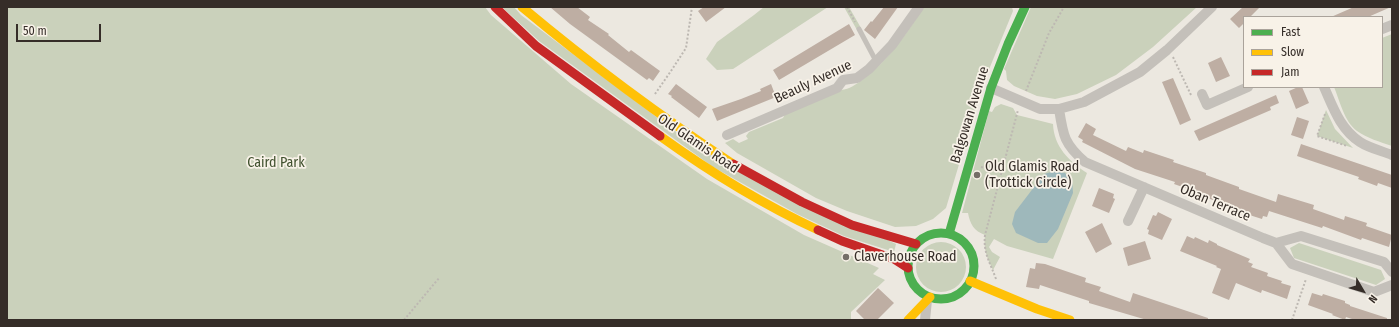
<!DOCTYPE html>
<style>
body{margin:0}
#map{position:relative;width:1399px;height:327px;overflow:hidden;background:#ece8e0;font-family:"Fira Sans Condensed",sans-serif}
canvas{display:block}
.frame{position:absolute;inset:0;border:8px solid #352d28;pointer-events:none}
.legend{position:absolute;left:1243px;top:16px;width:140px;height:72px;box-sizing:border-box;background:#f8f2e8;border:1px solid #aaa39b;margin:0;padding:5px 7px;list-style:none;font-size:12px;color:#352d28}
.legend li{display:flex;align-items:center;gap:8px;height:20px}
.legend b{width:20px;border:1px solid #aaa39b}
.north{position:absolute;left:1343px;top:271px;width:40px;height:40px;-webkit-text-stroke:3px #f8f2e8;paint-order:stroke;rotate:128deg;font-size:11px;font-weight:700;line-height:16px;text-align:center;color:#352d28}
.north::after{content:'';display:block;margin:auto;width:14px;height:18px;background:#352d28;clip-path:polygon(50% 0,100% 100%,50% 72%,0 100%)}
.scale{position:absolute;left:16px;top:24px;width:85px;height:18px;box-sizing:border-box;border:2px solid #352d28;border-top:0;padding-left:5px;font-size:12px;line-height:14px;white-space:nowrap;color:#352d28;-webkit-text-stroke:3px #f8f2e8;paint-order:stroke}
</style>
<div id="map">
<canvas width="1399" height="327"></canvas>
<div class="frame"></div>
<ul class="legend">
<li><b style="height:5px;background:#4caf50"></b>Fast</li>
<li><b style="height:5px;background:#ffc107"></b>Slow</li>
<li><b style="height:5px;background:#c62828"></b>Jam</li>
</ul>
<div class="north">N</div>
<div class="scale">50 m</div>
</div>
<script>
const ctx = document.querySelector('canvas').getContext('2d');
ctx.lineJoin = 'round';
function paint(path, color) {
  ctx.fillStyle = color;
  ctx.fill(path, 'evenodd');
}
function trace(path, color, width, dash) {
  ctx.strokeStyle = color;
  ctx.lineWidth = width;
  ctx.lineCap = dash ? 'butt' : 'round';
  ctx.setLineDash(dash || []);
  ctx.stroke(path);
}
function label(font, color, halo, rows, align = 'center') {
  ctx.font = font + ' "Fira Sans Condensed",sans-serif';
  ctx.lineWidth = 3.5;
  ctx.setLineDash([]);
  ctx.textBaseline = 'middle';
  ctx.strokeStyle = halo;
  ctx.fillStyle = color;
  for (const [text, x, y, turn = 0] of rows) {
    ctx.save();
    ctx.translate(x, y);
    ctx.rotate((+turn || 0) * Math.PI / 180);
    ctx.textAlign = isNaN(turn) ? turn : align;
    if (halo) ctx.strokeText(text, 0, 0);
    ctx.fillText(text, 0, 0);
    ctx.restore();
  }
}
const green = new Path2D(`
 M7,7H485L491,15L571,84L707,179L804,235L879,268L873,274L885,280L851,312V320H7Z
 M502,7H514L521,15L699,149L896,244L894,252L844,236L797,214L713,167L539,41Z
 M764,7H828L733,69L717,70L706,59L717,42L754,15Z
 M844,7H849L861,28L857,30Z
 M924,7H1012L1013,11L983,84L946,208L933,219L916,226L895,227L847,211L816,198L737,153L725,143L733,139L739,143L748,139L746,136L749,132L783,118L785,114L841,90C850,89 855,85 862,80C889,60 906,34 924,7Z
 M1031,7H1197L1153,47L1116,75L1077,94L1055,99L1037,96L1014,86L1007,80L1006,71L1004,69Z
 M1392,34V146C1380,142 1367,138 1357,131C1344,121 1340,101 1334,87H1382V38Z
 M1001,104L1013,108L1017,115L1053,124C1054,147 1069,161 1087,173L1053,259L1007,246L994,239L989,247L992,252L1000,257L993,270C987,258 983,249 985,235C974,231 970,224 968,213H962L989,111L992,112L995,107Z
 M1326,110L1335,129L1353,148L1317,136Z
 M916 267a25 25 0 1 1 50 0a25 25 0 1 1-50 0Z
 M1299,243L1381,270L1385,279L1376,285L1294,258L1290,248Z`);
const water = new Path2D(`
 M1055,171L1065,173L1072,180L1073,193L1058,229L1047,243H1038L1016,233L1012,224L1015,212L1044,174Z`);
const building = new Path2D(`
 M550,7H577L590,17L588,20L609,34L608,35L629,52L631,50L660,71L653,81L649,78L647,80L570,24Z
 M704,7H726L706,22L698,11Z
 M884,7H898L875,39L864,30L871,21L872,22Z
 M1243,7H1260L1250,17H1244V23L1239,28L1230,19Z
 M1354,7H1391L1368,17H1331Z
 M849,24L855,35L779,80L773,70Z
 M1221,57L1230,76L1216,82L1208,63Z
 M1173,78L1191,120L1180,125L1162,82Z
 M676,84L707,107L699,118L671,97L672,96L668,94Z
 M771,84L776,97L717,121L712,109L741,99L761,91L760,89Z
 M1298,87H1302L1309,103L1296,109L1289,91Z
 M1276,95L1279,103L1270,107L1271,110L1199,141L1194,131Z
 M1297,117L1309,121L1303,139L1291,135Z
 M1086,123L1096,129L1093,135L1126,151L1128,147L1143,153L1144,150L1174,160L1173,162L1206,173V175L1239,187V189L1276,202L1278,194L1314,205L1313,209L1344,220L1345,216L1367,223L1366,226L1392,235L1389,247L1362,238L1361,240L1323,226L1322,228L1269,211L1267,217L1263,216L1262,219L1240,212L1241,209L1207,198L1208,196L1174,184L1175,182L1135,169L1082,142L1083,140L1078,137Z
 M1301,144L1392,175V188L1378,183L1377,186L1358,179L1359,177L1297,156Z
 M1099,188L1114,194L1113,198L1115,199L1109,213L1092,206Z
 M1158,212L1172,219L1162,240L1148,234L1149,230L1147,229L1153,215L1156,216Z
 M1102,223L1112,244L1096,253L1085,232Z
 M1187,236L1194,239L1195,237L1208,243L1209,240L1217,244V245L1250,259L1248,262L1253,264L1251,267L1268,273L1267,276L1282,281L1281,283L1291,286L1287,299L1262,290L1261,293L1236,283L1229,300L1212,293L1221,269L1216,267L1217,266L1180,251Z
 M1145,241L1151,259L1128,266L1123,248Z
 M1036,263L1045,264L1086,278L1085,282L1101,287L1099,291L1130,302L1133,293L1208,318V320H1147L1089,303V301L1040,285L1039,289L1026,287L1030,268L1035,269Z
 M878,288L894,303L877,320H865L856,311Z
 M1312,293L1322,296L1323,294L1345,301V303L1350,305V306L1387,318V320H1355L1346,317L1345,320L1332,315L1333,314L1308,305Z`);
const path = new Path2D(`
 M847,7L855,22
 M1173,57L1191,95
 M1026,91L1049,33L1064,7
 M655,94L671,71L686,48L692,7
 M1325,114L1317,136L1347,146
 M981,167L1001,172
 M996,279C990,262 983,253 985,235L1018,110
 M404,320L439,278
 M1292,320L1306,279`);
const lane = new Path2D(`
 M859,29L876,61`);
const street = new Path2D(`
 M1382,29L1392,25
 M1324,87C1333,107 1340,129 1360,142C1369,148 1382,151 1392,155
 M991,88L1040,109H1059L1084,102L1140,72L1167,50L1212,7
 M1202,94L1207,105L1248,87
 M1059,109C1063,135 1064,144 1085,162L1263,238L1276,243L1301,236L1384,262L1392,272
 M727,135L837,88L843,80L857,78L869,69L892,45L919,7
 M1128,221L1144,187
 M1276,243L1292,264L1374,292L1392,285
 M925,320L927,300`);
const fast = new Path2D(`
 M908 266a33 33 0 1 1 66 0a33 33 0 1 1-66 0Z
 M949,234L991,88L1008,44L1025,7`);
const slow = new Path2D(`
 M522,7C589,63 660,116 733,164
 M660,136C710,172 762,204 818,230
 M970,281L1037,309L1070,320
 M908,320L930,297`);
const jam = new Path2D(`
 M495,7L536,46L660,136
 M733,164L802,202L852,225L916,244
 M818,230L842,241L894,259L908,268`);
const markers = [
 [977,175,4,"#756e68"],
 [846,257,4,"#756e68"]
];
const streetNames = [
 ["Beauly Avenue",813,82,-25],
 ["Balgowan Avenue",970,115,-73],
 ["Old Glamis Road",698,144,34],
 ["Oban Terrace",1215,203,23]
];
const parkNames = [
 ["Caird Park",276,163]
];
const poiNames = [
 ["Old Glamis Road",985,167],
 ["(Trottick Circle)",985,183],
 ["Claverhouse Road",854,257]
];
paint(green, '#cad1bb');
paint(water, '#9eb8bb');
paint(building, '#beaea3');
trace(path, '#bdb8b2', 2, [2, 2]);
trace(lane, '#c4c0ba', 5);
trace(street, '#c4c0ba', 10);
trace(fast, '#4caf50', 9);
trace(slow, '#ffc107', 9);
trace(jam, '#c62828', 9);
for (const [x, y, r, color] of markers) {
  const dot = new Path2D();
  dot.arc(x, y, r, 0, 2 * Math.PI);
  ctx.fillStyle = color;
  ctx.fill(dot);
  trace(dot, '#f8f2e8', 1.5);
}
label('14px', '#352d28', '#f8f2e8', streetNames);
label('14px', '#40512e', '#f8f2e8', parkNames);
label('14px', '#352d28', '#f8f2e8', poiNames, 'left');
</script>
